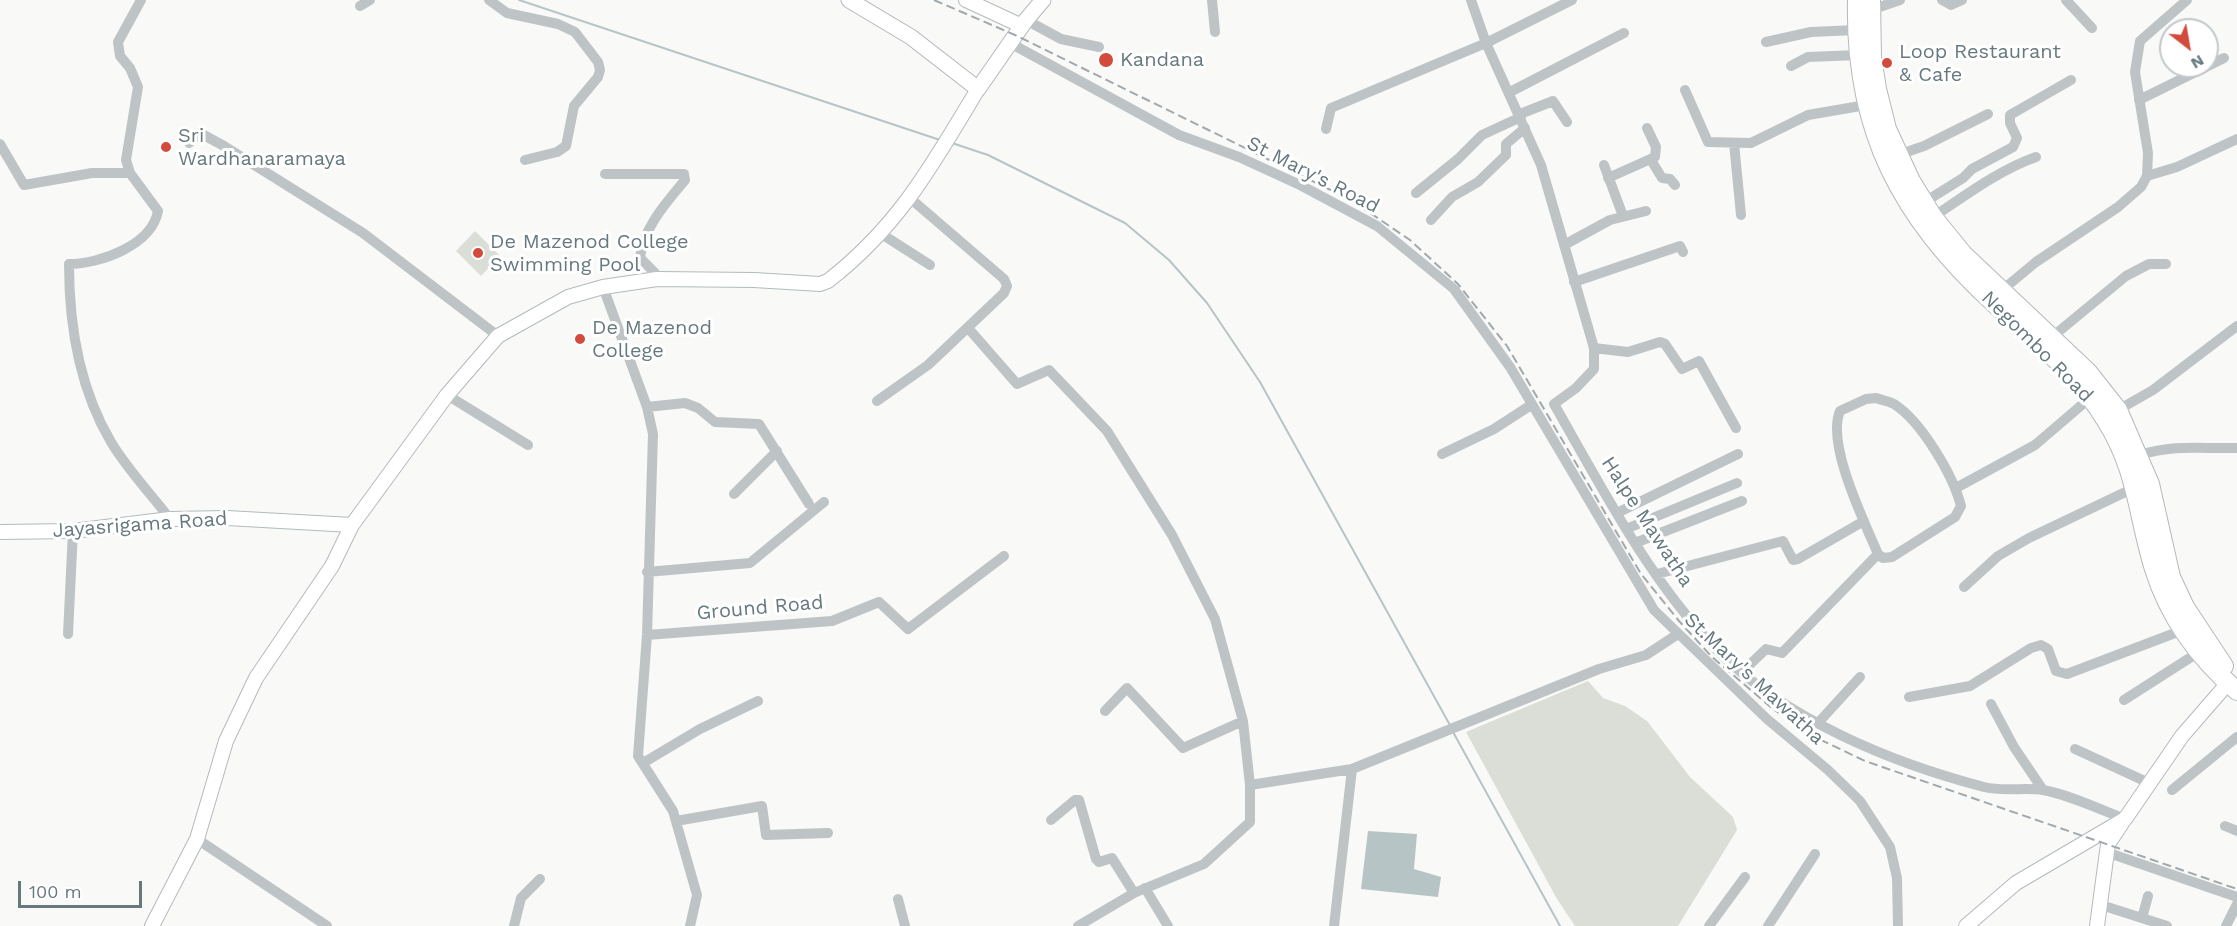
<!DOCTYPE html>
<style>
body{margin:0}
#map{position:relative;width:2237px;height:926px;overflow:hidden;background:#f9f9f8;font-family:"Work Sans",sans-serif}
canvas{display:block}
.north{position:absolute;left:2159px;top:18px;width:60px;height:60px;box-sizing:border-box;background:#fff;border:2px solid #c2c9cc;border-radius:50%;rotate:149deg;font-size:16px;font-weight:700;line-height:24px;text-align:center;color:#66797f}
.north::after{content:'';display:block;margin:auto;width:21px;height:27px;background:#d34b3d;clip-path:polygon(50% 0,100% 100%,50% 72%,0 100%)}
.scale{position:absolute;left:18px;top:881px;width:124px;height:27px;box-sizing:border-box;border:3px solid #66797f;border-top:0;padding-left:8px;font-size:18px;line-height:21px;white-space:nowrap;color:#66797f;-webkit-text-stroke:4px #fff;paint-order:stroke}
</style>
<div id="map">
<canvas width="2237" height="926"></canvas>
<div class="north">N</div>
<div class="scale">100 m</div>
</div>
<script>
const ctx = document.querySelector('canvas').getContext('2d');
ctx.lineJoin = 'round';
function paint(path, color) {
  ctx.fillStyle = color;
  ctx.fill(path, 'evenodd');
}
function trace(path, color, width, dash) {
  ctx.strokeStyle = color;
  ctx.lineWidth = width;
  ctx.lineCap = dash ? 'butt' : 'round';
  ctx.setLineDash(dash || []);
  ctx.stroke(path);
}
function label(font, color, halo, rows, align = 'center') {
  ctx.font = font + ' "Work Sans",sans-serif';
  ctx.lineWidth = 6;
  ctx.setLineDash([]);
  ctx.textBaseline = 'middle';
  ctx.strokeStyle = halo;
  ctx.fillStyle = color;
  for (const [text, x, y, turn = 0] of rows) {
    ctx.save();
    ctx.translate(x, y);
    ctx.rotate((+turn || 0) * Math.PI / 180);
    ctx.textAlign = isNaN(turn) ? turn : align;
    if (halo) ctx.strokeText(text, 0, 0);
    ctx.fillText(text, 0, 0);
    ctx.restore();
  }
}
const green = new Path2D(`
 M475,231L500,256L481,276L456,251Z
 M1588,681L1603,698L1625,706L1647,721L1690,777L1733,817L1737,830L1678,926H1575L1557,899L1466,732Z`);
const water = new Path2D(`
 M1368,831L1417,834L1414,869L1441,877L1438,897L1361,889Z`);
const stream = new Path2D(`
 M519,0L940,140
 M952,143L988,155L1125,223L1169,260L1207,303L1260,382L1451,727
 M1453,732L1560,926`);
const street = new Path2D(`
 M141,0L118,42L120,56L130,68L138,87L126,160L130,173L158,211C152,245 100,264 69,264C69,326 79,388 111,442C127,469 151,494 170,519
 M489,0L507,13L558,24L575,32L598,62L600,70L598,77L574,106L566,146L557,152L525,160
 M1212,0L1215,32
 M1471,0L1486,43L1541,165L1594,348V369L1576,388L1554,404C1602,488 1648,578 1716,649C1784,719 1892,763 1984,787C2003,792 2024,787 2043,790C2070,795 2099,809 2125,819
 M1942,0L1951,5L1962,0
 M2066,0L2092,28
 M360,6L370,0
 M1871,10L1900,0
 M1026,20L1061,39L1099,47
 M1766,42L1811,32L1856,30
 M1010,43L1179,135L1239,157L1300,185L1377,226L1454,289L1510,367L1654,610L1767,719L1828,770L1860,801L1890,847L1897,878L1898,926
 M1791,66L1808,57L1858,55
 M1685,90L1708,142L1751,143L1808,115L1866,105
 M1510,92L1624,33
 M2139,100L2224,58
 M1520,114L1553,101L1567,122
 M1326,129L1331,108L1486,43L1572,0
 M189,143L200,133L224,146L363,233L498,336
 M1734,143L1741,215
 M0,144L24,185L92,173H130
 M1898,155L1924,146L1988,114
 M1651,160L1662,178L1670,179L1675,185
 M1604,165L1623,216
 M605,174H684L685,180C666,203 643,228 640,258L655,273L657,279
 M2147,176L2177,167L2237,139
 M1608,178L1655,157L1656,147L1647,128
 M1416,193L1458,159L1482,135L1521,117
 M1923,203L1963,178L1972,169L2013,147L2017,138L2010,123V115L2071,80
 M1933,217C1966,195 1999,170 2036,157
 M1431,220L1452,197L1478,182L1506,155V144L1525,128
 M880,233L930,265
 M1564,245L1610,220L1646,211
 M1574,282L1680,246L1683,252
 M603,287L647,407L653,434L647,635L638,756L673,811L697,895L690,926
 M2001,291L2036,262L2118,207L2141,187L2147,176L2148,153L2135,72L2140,41L2187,0
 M968,328L1017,384L1049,370L1107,431L1172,535L1215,619L1243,721L1250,785
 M2052,337L2126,276L2149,264H2166
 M1594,348L1628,352L1660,342L1665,344L1682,369L1699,361L1736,428
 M447,395L528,445
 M1876,398C1881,400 1889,401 1894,404C1921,421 1953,475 1961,506L1955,517L1892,557L1883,558L1878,554C1864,521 1826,444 1840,411L1866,399Z
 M877,401L928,365L1004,293L1007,286L1004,279L911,199
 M647,407L685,403L698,408L715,422L759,424L809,504
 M2118,410L2153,390L2237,326
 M1442,454L1494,429L1531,405
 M2139,455C2177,444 2200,449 2237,448
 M1956,488L2035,445L2091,397
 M734,494L777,451
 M1617,513L1738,454
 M1626,529L1737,483
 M1635,543L1742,501
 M647,572L750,563L824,502
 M1657,574L1783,541L1793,560L1798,559L1864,521
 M1964,587L1998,556L2029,538L2136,487
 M68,634L73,531
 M647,635L832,621L879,602L908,629L1004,556
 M1742,672L1766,649L1782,653L1878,554
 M1909,697L1970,686L2031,648L2041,645L2048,649L2056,671L2067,674L2183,630
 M2124,700L2199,652
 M1991,704L2014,747L2043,790
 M1105,711L1127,688L1183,748L1243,721
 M1818,723L1860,677
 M2075,749L2149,783
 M643,763L700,729L758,701
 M2172,790L2237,737
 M1051,820L1075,800H1079L1096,859L1099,862L1112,858L1134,893
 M676,821L762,806L766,835L828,833
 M2225,826L2237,831
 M197,839L327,926
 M2106,852L2237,897
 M1145,888L1168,926
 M898,899L905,926
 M2101,905L2167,926
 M2142,918L2148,896
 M514,926L521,898L540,879
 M1078,926L1134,893L1204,864L1250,822V785L1352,769
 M1334,926L1352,769L1599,669L1646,655L1678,634
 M1709,926L1745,877
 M1768,926L1815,854
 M2226,926L2237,904`);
const secondary = new Path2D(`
 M966,0L1022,26
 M0,532L73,531L170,519L227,518L352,525
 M152,926L197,839L226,741L256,678L332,566L352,525L447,395L498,336L568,297L603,287L657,279L754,280L820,284L828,281C899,226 933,164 978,89
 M1966,926L2016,883L2125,819L2182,736L2228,683
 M2097,926L2108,844L2122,823`);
const primary = new Path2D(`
 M849,0L911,37L978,89L1026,20L1043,0`);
const highway = new Path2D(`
 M1857,0C1854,130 1901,219 1996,305C2034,340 2078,374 2105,419C2138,471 2137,515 2154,569C2169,617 2199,658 2237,691
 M1871,0L1872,57L1877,89L1887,129L1911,181L1933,217L1963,254L2088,372L2118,410L2150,484L2171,577L2185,607L2224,666`);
const rail = new Path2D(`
 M934,0L1015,35L1351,200L1410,240L1458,284L1507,346L1641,574L1679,621L1712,657L1773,709L1817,738L1865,761L2237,889`);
const markers = [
 [1106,60,8,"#d34b3d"],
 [1887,63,6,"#d34b3d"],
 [166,147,6,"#d34b3d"],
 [478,253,6,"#d34b3d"],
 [580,339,6,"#d34b3d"]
];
const poiNames = [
 ["Loop Restaurant",1899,52],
 ["& Cafe",1899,75],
 ["Kandana",1120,60],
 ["Sri",178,136],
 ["Wardhanaramaya",178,159],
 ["De Mazenod College",490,242],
 ["Swimming Pool",490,265],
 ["De Mazenod",592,328],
 ["College",592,351]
];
const streetNames = [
 ["St Mary's Road",1313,175,27],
 ["Negombo Road",2037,347,45],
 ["Halpe Mawatha",1647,522,57],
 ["Jayasrigama Road",140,525,-4],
 ["Ground Road",760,608,-5],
 ["St.Mary's Mawatha",1754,679,43]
];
paint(green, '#daded7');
paint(water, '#b7c4c6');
trace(stream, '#b7c4c6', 2);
trace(secondary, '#b3babd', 16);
trace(primary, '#b2b8bb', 17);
trace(highway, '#b4b9bb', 20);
trace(street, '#bec4c6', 10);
trace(secondary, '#fff', 14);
trace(primary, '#fff', 15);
trace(highway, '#fff', 18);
trace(rail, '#a1a9ac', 2, [9, 4.5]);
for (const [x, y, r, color] of markers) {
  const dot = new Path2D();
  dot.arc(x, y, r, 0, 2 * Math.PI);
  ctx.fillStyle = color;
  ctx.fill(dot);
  trace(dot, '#fff', 2);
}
label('20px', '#66797f', '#fff', poiNames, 'left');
label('20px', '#66797f', '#fff', streetNames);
</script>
